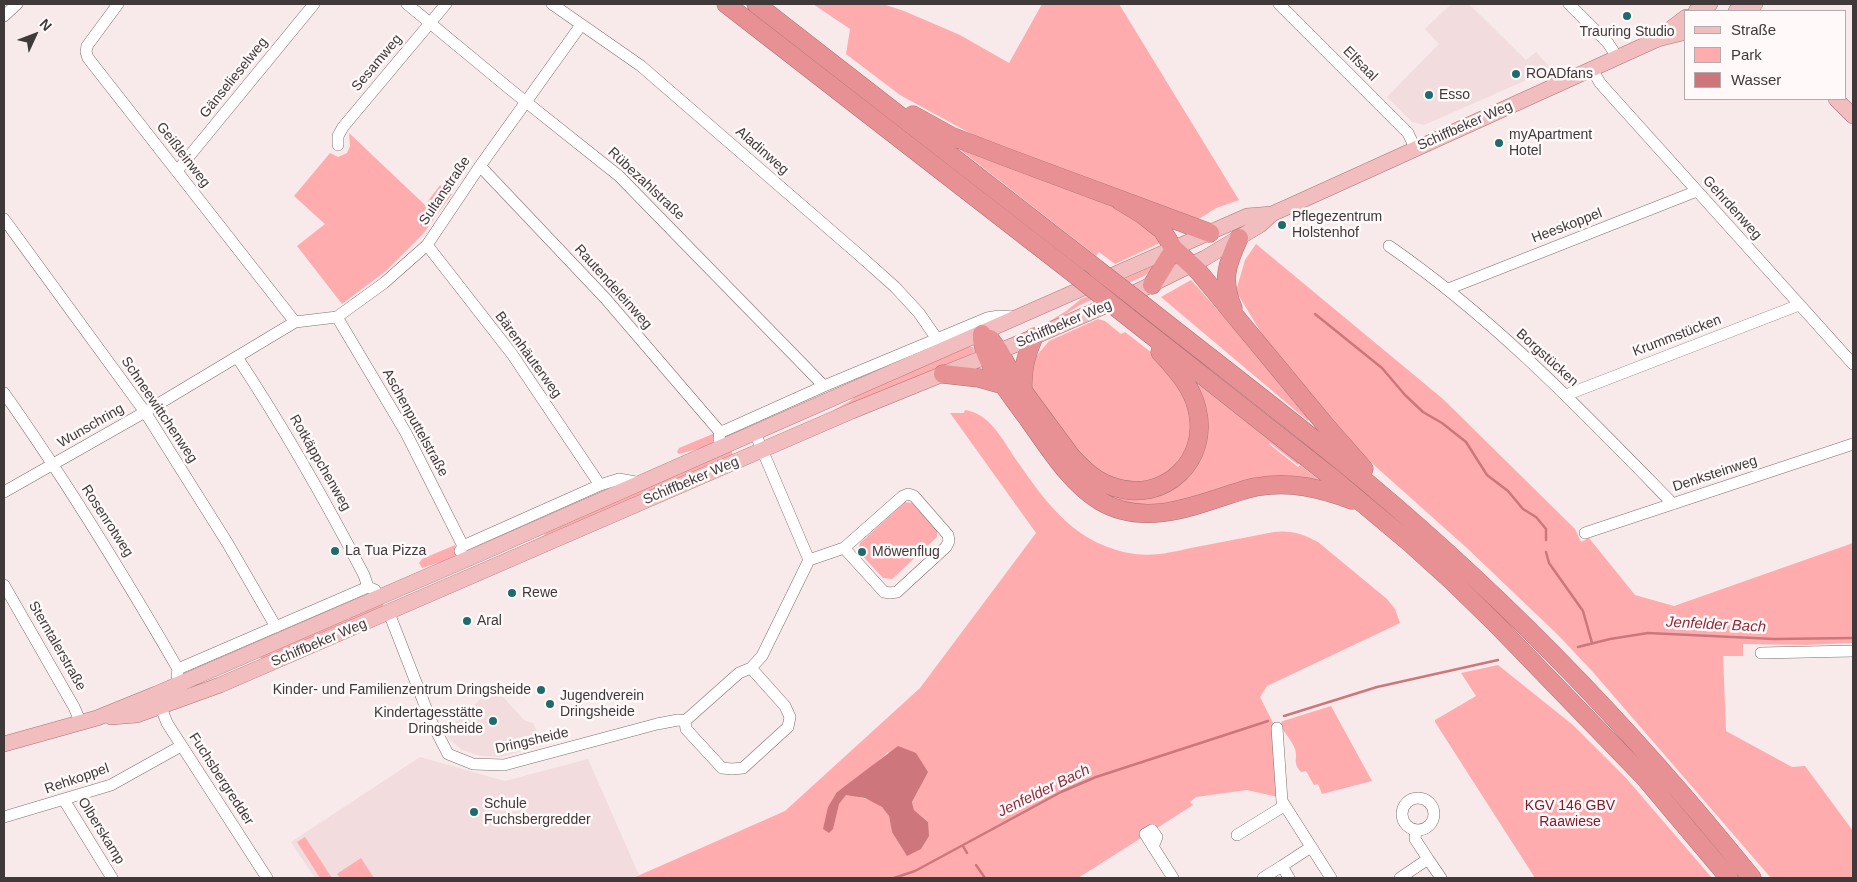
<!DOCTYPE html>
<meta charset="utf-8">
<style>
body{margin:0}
#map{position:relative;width:1857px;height:882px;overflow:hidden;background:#f8eaea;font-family:Helvetica,sans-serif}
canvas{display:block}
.frame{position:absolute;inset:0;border:5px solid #3f3939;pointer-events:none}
.legend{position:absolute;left:1684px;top:10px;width:162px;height:90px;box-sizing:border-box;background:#fff9f9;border:1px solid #b2acac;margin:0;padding:6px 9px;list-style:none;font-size:15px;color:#3f3939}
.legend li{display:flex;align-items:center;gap:10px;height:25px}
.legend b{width:25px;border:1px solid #b2acac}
.north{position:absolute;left:10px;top:10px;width:50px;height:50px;-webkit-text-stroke:4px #fff9f9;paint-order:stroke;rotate:47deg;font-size:14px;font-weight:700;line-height:20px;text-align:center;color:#3f3939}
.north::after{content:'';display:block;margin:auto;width:18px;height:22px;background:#3f3939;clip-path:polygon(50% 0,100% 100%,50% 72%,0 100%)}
</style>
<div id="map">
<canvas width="1857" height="882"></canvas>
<div class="frame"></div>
<ul class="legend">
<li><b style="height:6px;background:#f1bdbf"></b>Straße</li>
<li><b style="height:14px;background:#ffacaf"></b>Park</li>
<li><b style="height:14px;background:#cd777c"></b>Wasser</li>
</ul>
<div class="north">N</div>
</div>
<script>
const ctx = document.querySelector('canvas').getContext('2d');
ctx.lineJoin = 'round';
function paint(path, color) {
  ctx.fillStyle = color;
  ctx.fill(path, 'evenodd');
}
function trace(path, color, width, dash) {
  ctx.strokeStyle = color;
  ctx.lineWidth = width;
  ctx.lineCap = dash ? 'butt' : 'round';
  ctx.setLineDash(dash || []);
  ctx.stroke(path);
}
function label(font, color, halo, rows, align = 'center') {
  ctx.font = font + ' Helvetica,sans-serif';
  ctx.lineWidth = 5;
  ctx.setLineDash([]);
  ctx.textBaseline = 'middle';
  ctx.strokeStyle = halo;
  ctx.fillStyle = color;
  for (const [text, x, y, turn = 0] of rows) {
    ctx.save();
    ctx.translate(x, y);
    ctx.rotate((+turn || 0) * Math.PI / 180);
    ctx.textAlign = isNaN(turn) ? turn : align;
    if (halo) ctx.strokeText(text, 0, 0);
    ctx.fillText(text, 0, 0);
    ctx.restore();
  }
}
const built = new Path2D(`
 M1451,4H1469L1526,60L1536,52L1552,69L1424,125L1412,122L1387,97L1439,44L1425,29Z
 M494,687L524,720L533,723L544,745L501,757L481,756L462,750L449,739L445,732Z
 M420,757L505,781L588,759L639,875L633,878H315L291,842Z`);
const green = new Path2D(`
 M813,4H883L904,11L960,35L1009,63L1042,4H1119L1239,200L1216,208L1194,222L988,143L900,95L846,54L850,29Z
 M349,133L425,205L440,185L452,194L423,234L386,271L342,304L297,246L325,224L294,196L330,153L338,157L347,153L350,146Z
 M944,137L1106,200L1137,216L1162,242L1115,264L1099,252L1096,256Z
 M1256,244L1443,399L1575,529L1581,542L1589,538L1635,595L1674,606L1853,543V643L1805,645L1743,644V656H1723L1726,731L1792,767L1805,766L1853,831V878H1771L1592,671L1558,635L1468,549L1356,449L1269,346L1236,291L1245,260Z
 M1157,264L1153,270L1144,276L1080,305L1058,319L1003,343V341L1050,321L1066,311L1081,299Z
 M1191,280L1311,415L1308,421L1161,297Z
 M1098,319L1105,321L1121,334L1125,332L1152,353L1175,379L1192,413L1190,447L1165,477L1129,484L1102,475L1083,459L1032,393L1029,361L1033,360L1049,341Z
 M966,346L973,347L975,352L835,411L834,410L850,401L859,393Z
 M1191,379L1299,463L1298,465L1270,443L1269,444L1298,467L1300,465L1324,484L1158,508L1107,500L1064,454L1127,494L1194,462Z
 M965,410C991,414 1003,441 1017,461C1048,506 1078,546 1135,554C1156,557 1176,551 1196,547C1222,542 1248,537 1274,532C1291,530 1303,534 1318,542L1387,599L1395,609L1400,623L1267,686L1260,697L1274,725L1278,797L1247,790L1196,797L1190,802L1193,805L1157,828L1155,824L1139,835L1141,838L1078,878H633L785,811L920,688L1036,533L950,413H964ZM888,752L919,789L912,802L914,810L928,822L892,832C891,827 891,821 889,816C882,801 861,797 846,794L839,804L837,792L873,766Z
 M715,433L712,445L679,454L677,452L679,448Z
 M731,450L733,455L528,546L530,542L543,536L548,531Z
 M905,502L912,503L937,530V537L892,579L883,578L858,551L860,543Z
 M455,545V555L450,559L422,568L419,563L422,559Z
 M385,600L381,610L263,662L259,655Z
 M1498,665L1573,725L1626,778L1712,878H1535L1435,722V720L1476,696L1461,673Z
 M1331,706L1372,781L1322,794L1318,784L1314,785L1306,771L1301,772C1292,762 1298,759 1295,749C1292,741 1284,732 1279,724L1283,721Z
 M305,837L332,878H320L297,842Z
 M361,858L374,878H340L337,874Z`);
const water = new Path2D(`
 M898,746L916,753L928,772L912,802L914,810L928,822L929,836L921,849L907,856L892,832L889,816L882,807L865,798L846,795L839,804L833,829L829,833L823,829L828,807L837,792Z`);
const stream = new Path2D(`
 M1315,314L1382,368L1405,395L1423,412L1442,423L1466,442L1487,475L1508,491L1523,509L1536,517L1546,529V540
 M1546,552L1549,563L1583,611L1592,643
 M1578,647L1610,639L1648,633L1774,639L1853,638
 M1284,716L1377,687L1498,660
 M963,846L967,853
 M976,865L985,878
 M894,878L915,871L1061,792L1096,777L1268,721`);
const minor = new Path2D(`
 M118,4L87,46L86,52L88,58L295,322
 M407,4L511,90L619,176L824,386
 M552,4L641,66L858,254L895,287L919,313L937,339
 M1279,4L1408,133L1415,148
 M1569,4L1608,43L1617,57
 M4,16L17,4
 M1592,69L1600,83L1853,364
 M338,145V136L343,127L446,4
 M480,166L605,298L720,432
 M177,171L314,4
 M4,219L145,412L228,544L276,627
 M427,245L512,354L600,485
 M1389,246C1495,319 1584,413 1673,504
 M1448,289L1697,191
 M337,317L406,433L463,546
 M237,357C284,428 325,500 364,575L368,587
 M4,393C67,482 123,574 178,669
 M1566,395L1799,305
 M719,439L720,432L726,430L824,386L987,318L999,316L1016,317
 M4,492L145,412L295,322L337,317L384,283L427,245L480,166L581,25
 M1585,533L1853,444
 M460,551L463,546L600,485L619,479L641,483
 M809,560L844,548L903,496L908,494L914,496L948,535L949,541L946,547L897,592L890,593L884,592L844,548
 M4,585L74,707L81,723
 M389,613L431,721L448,754L473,764L504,765L657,724L678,720L685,721L739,673L751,668L762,656L809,560L755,433
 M1761,653L1853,651
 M177,676L178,669L368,587L375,590
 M158,700L167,723L267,878
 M685,721L686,729L722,768L732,769L743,768L788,727L790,717L785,706L751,668
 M1277,728L1282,801L1331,878
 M1402 814a16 16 0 1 1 32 0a16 16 0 1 1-32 0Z
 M64,800L112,878
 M4,817L111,785L181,746
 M1416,830L1415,839L1428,859
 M1237,835L1284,806
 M1153,847L1157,837L1152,830L1145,834L1173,878
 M1282,866L1311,847
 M1263,878L1282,866L1289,878
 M1400,878L1428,859L1441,878`);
const major = new Path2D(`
 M1696,11L1710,4
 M1736,11L1755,4
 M1661,36L1686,17
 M1836,99L1853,116
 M111,717L137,715L220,685L852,411L1034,337L1128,296L1205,258L1260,225L1272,214
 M4,744L97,718L156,694L488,550L1247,216L1272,214L1658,39L1686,32`);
const highway = new Path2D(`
 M726,4L1078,277
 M756,4L1097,269
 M913,115L951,136L1011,159L1210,233
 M1120,201L1143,215L1162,230L1174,249L1198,271L1327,427L1364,469
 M1152,285L1174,249
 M1142,304C1209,357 1276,408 1341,461C1492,584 1630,726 1752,878
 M1233,308C1221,280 1227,264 1239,238
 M1123,313L1330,476L1410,543L1453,582L1495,623L1644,777L1729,878
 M982,334C980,358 1014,400 1028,419C1049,448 1070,483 1100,501C1142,526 1189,508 1231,494C1239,492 1248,488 1256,487C1291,481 1320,488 1352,500
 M990,339L999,351L1015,380L1071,456C1083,469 1096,482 1114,487C1164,504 1210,460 1197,409C1192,386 1175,369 1160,352
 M943,374L979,378L1004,385
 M1023,390C1022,370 1026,355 1034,337`);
const highwayBridge = new Path2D(`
 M1097,269L1142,304
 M1078,277L1123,313`);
const markers = [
 [1627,16,5,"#1e6b6c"],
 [1516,74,5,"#1e6b6c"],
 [1429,95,5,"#1e6b6c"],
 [1499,143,5,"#1e6b6c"],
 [1282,225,5,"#1e6b6c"],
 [335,551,5,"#1e6b6c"],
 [862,552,5,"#1e6b6c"],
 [512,593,5,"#1e6b6c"],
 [467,621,5,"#1e6b6c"],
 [541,690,5,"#1e6b6c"],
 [550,704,5,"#1e6b6c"],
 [493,721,5,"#1e6b6c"],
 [474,812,5,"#1e6b6c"]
];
const poiNames = [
 ["Trauring Studio",1627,32,"center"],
 ["ROADfans",1526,74],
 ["Esso",1439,95],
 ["myApartment",1509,135],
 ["Hotel",1509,151],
 ["Pflegezentrum",1292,217],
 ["Holstenhof",1292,233],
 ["La Tua Pizza",345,551],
 ["Möwenflug",872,552],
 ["Rewe",522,593],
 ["Aral",477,621],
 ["Kinder- und Familienzentrum Dringsheide",531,690,"right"],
 ["Jugendverein",560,696],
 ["Dringsheide",560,712],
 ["Kindertagesstätte",483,713,"right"],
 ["Dringsheide",483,729,"right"],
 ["Schule",484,804],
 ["Fuchsbergredder",484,820]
];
const streetNames = [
 ["Sesamweg",377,63,-50],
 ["Elfsaal",1360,64,45],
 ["Gänselieselweg",234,78,-51],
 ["Schiffbeker Weg",1465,126,-24],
 ["Aladinweg",762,151,41],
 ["Geißleinweg",183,155,52],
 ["Rübezahlstraße",646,184,43],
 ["Sultanstraße",445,191,-56],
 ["Gehrdenweg",1732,208,48],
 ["Heeskoppel",1567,226,-21],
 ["Rautendeleinweg",613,287,48],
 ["Schiffbeker Weg",1064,324,-23],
 ["Krummstücken",1677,336,-21],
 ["Bärenhäuterweg",528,355,54],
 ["Borgstücken",1547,358,42],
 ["Schneewittchenweg",159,410,56],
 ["Aschenputtelstraße",415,423,61],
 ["Wunschring",91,426,-30],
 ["Rotkäppchenweg",320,463,60],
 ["Denksteinweg",1715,474,-18],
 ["Schiffbeker Weg",691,481,-23],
 ["Rosenrotweg",107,521,57],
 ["Schiffbeker Weg",319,643,-23],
 ["Sterntalerstraße",57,646,60],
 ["Dringsheide",532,741,-13],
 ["Rehkoppel",77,779,-19],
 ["Fuchsbergredder",221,779,57],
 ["Olberskamp",101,831,58]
];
const parkNames = [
 ["KGV 146 GBV",1570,806],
 ["Raawiese",1570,822]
];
const waterNames = [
 ["Jenfelder Bach",1716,625,3],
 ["Jenfelder Bach",1044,791,-26]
];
paint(built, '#f3dcdd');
paint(green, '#ffacaf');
paint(water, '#cd777c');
trace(stream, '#cd777c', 2.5);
trace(minor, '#7d7071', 12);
trace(major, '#ad7275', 16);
trace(highway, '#ad7275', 19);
trace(minor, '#fff', 11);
trace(major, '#f1bdbf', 15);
trace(highway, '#e89195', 18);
trace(highwayBridge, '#ad7275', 19, []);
trace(highwayBridge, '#e89195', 18);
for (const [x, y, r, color] of markers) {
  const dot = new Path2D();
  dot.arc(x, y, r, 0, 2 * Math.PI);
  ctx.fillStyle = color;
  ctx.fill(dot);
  trace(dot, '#fff9f9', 2);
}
label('14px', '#3f3939', '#fff9f9', poiNames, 'left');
label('14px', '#3f3939', '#fff9f9', streetNames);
label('14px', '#821b2d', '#fff9f9', parkNames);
label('italic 15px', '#912a39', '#fff9f9', waterNames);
</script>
